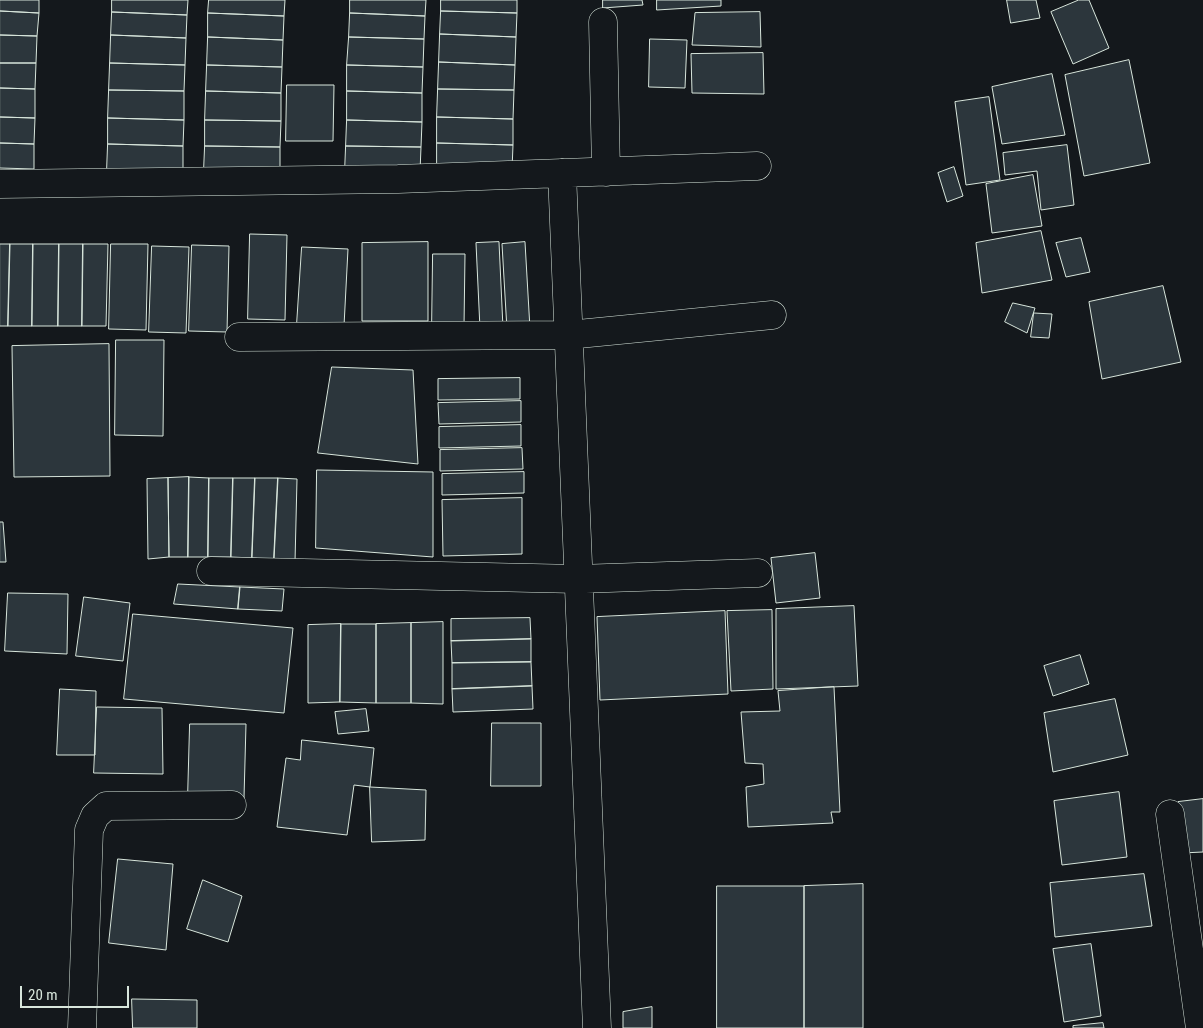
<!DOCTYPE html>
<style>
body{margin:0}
#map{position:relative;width:1203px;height:1028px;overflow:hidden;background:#14181c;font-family:"Roboto Condensed",sans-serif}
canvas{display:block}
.scale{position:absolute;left:20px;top:986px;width:109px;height:22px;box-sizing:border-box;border:2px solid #d8e6dc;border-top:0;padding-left:6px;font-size:15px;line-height:18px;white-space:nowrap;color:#d8e6dc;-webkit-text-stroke:4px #14181c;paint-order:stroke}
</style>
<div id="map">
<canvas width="1203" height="1028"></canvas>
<div class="scale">20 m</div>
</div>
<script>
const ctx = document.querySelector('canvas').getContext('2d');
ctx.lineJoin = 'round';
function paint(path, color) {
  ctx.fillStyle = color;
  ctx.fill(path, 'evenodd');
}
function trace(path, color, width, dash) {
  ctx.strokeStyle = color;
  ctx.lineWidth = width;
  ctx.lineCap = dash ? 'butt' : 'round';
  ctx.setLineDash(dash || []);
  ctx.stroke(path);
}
const building = new Path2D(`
 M0,0H39V13L0,11Z
 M112,0H188L187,15L112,12Z
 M209,0H285L284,16L208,13Z
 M350,0H426L425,16L350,13Z
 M441,0H517V13L441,11Z
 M603,0H642L643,5L603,8Z
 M657,0H721V6L657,10Z
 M1007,0H1036L1040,18L1011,23Z
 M1079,0H1089L1109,48L1073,64L1051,12Z
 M0,11L39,13L37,36L0,35Z
 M441,11L517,13L516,37L440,34Z
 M112,12L187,15L186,38L111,35Z
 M760,12L761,47L692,45L695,13Z
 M208,13L284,16L283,40L208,37Z
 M350,13L425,16L424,39L349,37Z
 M440,34L516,37L515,65L439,62Z
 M0,35L37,36L36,63H0Z
 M111,35L186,38L185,65L110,63Z
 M208,37L283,40L282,67L207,65Z
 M349,37L424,39L423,67L347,65Z
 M650,39L687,40L685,88L649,87Z
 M763,53L764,94L692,93L691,54Z
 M1129,60L1150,163L1084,176L1065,75Z
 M439,62L515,65L514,90L438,89Z
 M0,63H36L35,89L0,88Z
 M110,63L185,65L184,91L109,90Z
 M207,65L282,67L281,93L206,91Z
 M347,65L423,67L422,93L347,91Z
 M1052,74L1065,135L1002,144L992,87Z
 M287,85H334L333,141H286Z
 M0,88L35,89V118L0,117Z
 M438,89L514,90L513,119L437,117Z
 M109,90L184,91V120L108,118Z
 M206,91L281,93V121L205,120Z
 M347,91L422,93V122L347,120Z
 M989,97L1000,180L966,185L955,102Z
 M0,117L35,118L34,144L0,143Z
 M437,117L513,119V145L437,143Z
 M108,118L184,120L183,146L108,144Z
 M205,120L281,121L280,147L205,146Z
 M347,120L422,122L421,147L346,146Z
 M0,143L34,144V169L0,168Z
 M437,143L513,145L512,170L437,168Z
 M108,144L183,146V170H107Z
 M1067,145L1074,205L1041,210L1037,171L1005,175L1003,153Z
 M205,146L280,147V172L204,170Z
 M346,146L421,147L420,172L345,171Z
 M954,167L963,196L947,202L938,173Z
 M1033,175L1042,226L992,233L986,184Z
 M1041,231L1052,280L982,293L976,243Z
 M250,234L287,235L285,320L248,319Z
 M1081,238L1090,272L1066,277L1056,243Z
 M428,242V321H362V243Z
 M499,242L503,328L480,329L476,243Z
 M525,242L530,329L507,330L502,244Z
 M0,244H10L8,326H0Z
 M10,244H33L32,326H8Z
 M33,244H59L58,326H32Z
 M59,244H83L82,326H58Z
 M83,244H108L106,326H82Z
 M111,244H148L146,330L109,329Z
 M192,245L229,246L227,332L189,331Z
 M152,246L189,247L186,333L149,332Z
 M302,247L348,249L344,326L297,324Z
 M433,254H465L464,327H432Z
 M1163,286L1181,362L1102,379L1089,302Z
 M1013,303L1035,308L1027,333L1005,322Z
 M1034,313L1052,314L1049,338L1031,337Z
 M116,340H164L163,436L115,435Z
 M109,344L110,476L14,477L12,346Z
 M332,367L413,370L418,464L318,453Z
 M520,378V399L438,400V379Z
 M521,401V422L439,424L438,403Z
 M521,425V446L439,448V427Z
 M522,448L523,469L440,471V450Z
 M317,470L433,472V557L316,548Z
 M524,472V493L442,495V474Z
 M189,477L209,478L208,557H188Z
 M189,477L188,557H169L168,478Z
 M168,478L169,557L148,559L147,479Z
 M209,478H233L231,557H208Z
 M233,478H255L252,558L231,557Z
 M255,478H278L274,560L252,558Z
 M278,478L297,479L295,562L274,560Z
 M522,498V554L443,556L442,500Z
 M0,522H3L6,562H0Z
 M815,553L820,598L776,603L771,558Z
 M178,584L240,587L238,609L174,604Z
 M240,587L284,589L282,611L238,609Z
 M8,593L68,594L67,654L5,651Z
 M84,597L130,603L123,661L76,656Z
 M854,606L858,686L776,689V609Z
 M772,610L773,689L731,691L727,611Z
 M725,611L728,694L600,700L597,617Z
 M133,614L293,628L284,713L124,699Z
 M530,618L531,639L451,641V619Z
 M443,622V704L411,703V623Z
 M411,623V703H376V624Z
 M341,624L340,702L308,703V625Z
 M341,624H376V703L340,702Z
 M531,639V662L452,663L451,641Z
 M1080,655L1089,684L1053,696L1044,666Z
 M531,662L532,686L452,689V663Z
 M532,686L533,709L453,712L452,689Z
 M834,687L840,812H831L833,823L748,827L746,787L764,784L763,764L745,763L741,712L780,711L778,691Z
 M60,689L96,691L95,755H57Z
 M1115,699L1128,755L1053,772L1044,713Z
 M97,707L162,708L163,774L94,773Z
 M366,709L369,731L338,734L335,712Z
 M492,723H541V786H491Z
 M190,724H246L244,798L188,797Z
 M302,740L374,748L370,787L354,785L347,835L277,827L286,758L300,760Z
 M370,787L426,790L425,840L372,842Z
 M1119,792L1127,857L1062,865L1054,801Z
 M1203,799V852L1182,853L1178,802Z
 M118,859L173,864L166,950L109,943Z
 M1144,874L1152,926L1055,937L1050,883Z
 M203,880L242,896L228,942L187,929Z
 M863,884V1028H804V886Z
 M717,886H804V1028H717Z
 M1091,944L1101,1016L1064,1022L1053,949Z
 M132,999L197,1000V1028H133Z
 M652,1007V1028H623V1012Z
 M1103,1023L1104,1028H1073V1026Z`);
const minor = new Path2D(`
 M603,22L606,172
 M562,173L597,1028
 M0,184L398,179L757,166
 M239,337L568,335L772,315
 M211,571L578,579L758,573
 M1170,814L1200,1028
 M82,1028L89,830L95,816L106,806L232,805`);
paint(building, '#2c363c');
trace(building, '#d8e6dc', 1);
trace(minor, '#d8e6dc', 29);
trace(minor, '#14181c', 28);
</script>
